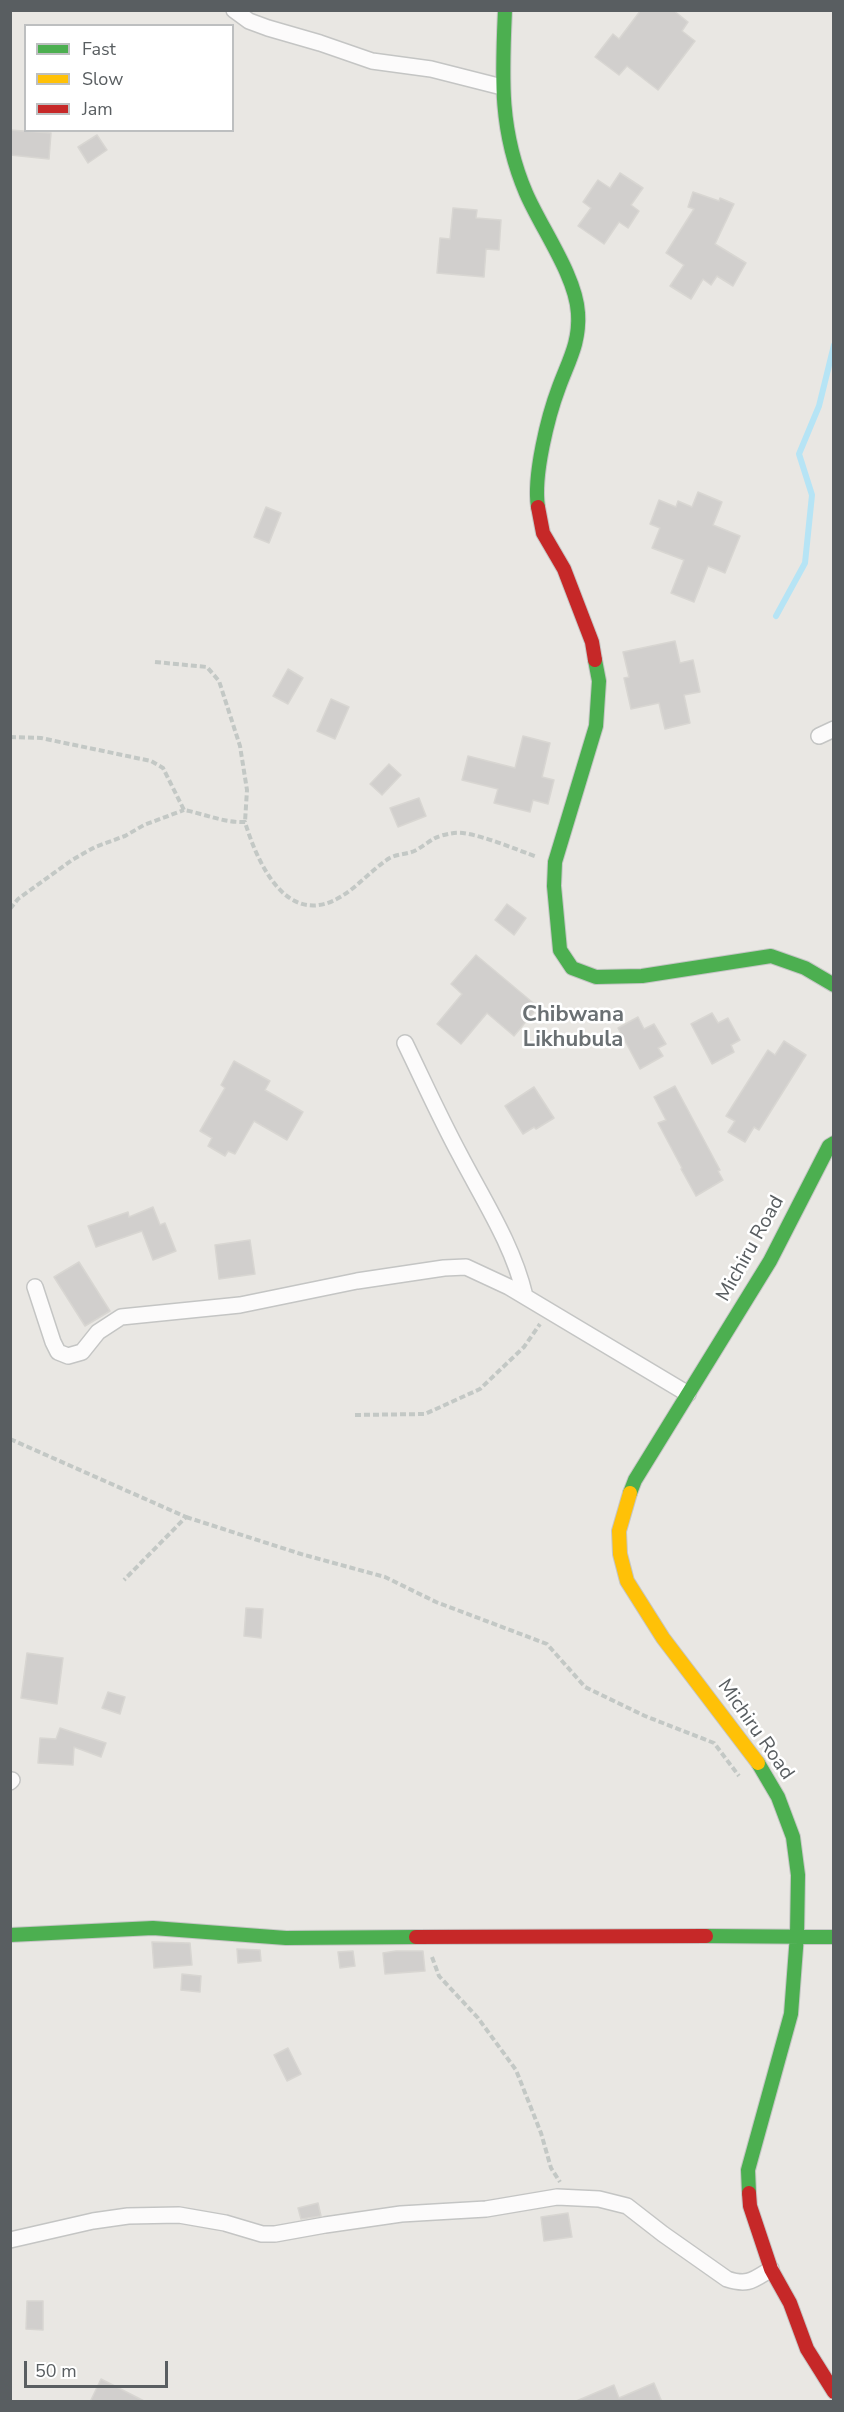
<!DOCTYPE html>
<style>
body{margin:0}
#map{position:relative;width:844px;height:2412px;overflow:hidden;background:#e9e7e3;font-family:"Nunito Sans",sans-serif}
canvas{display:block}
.frame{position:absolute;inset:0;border:12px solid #595e61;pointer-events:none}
.legend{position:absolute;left:24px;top:24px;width:210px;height:108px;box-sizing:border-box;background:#fff;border:2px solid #bdbfc0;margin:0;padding:8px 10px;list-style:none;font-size:18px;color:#595e61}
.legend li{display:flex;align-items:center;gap:12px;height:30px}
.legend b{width:30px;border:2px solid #bdbfc0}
.scale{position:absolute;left:24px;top:2361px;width:144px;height:27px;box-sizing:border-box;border:3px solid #595e61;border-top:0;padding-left:8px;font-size:18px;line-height:21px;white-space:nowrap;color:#595e61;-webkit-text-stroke:4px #fff;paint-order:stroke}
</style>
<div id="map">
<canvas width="844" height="2412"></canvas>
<div class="frame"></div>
<ul class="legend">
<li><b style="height:8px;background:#4caf50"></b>Fast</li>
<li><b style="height:8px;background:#ffc107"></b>Slow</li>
<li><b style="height:8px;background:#c62828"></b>Jam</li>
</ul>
<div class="scale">50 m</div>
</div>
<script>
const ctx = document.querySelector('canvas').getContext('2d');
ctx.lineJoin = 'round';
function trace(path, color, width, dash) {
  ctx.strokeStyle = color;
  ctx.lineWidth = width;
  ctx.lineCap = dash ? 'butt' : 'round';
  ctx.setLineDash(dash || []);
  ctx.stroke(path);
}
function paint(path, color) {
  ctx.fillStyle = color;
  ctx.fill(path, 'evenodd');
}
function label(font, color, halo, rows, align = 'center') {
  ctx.font = font + ' "Nunito Sans",sans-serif';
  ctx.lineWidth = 5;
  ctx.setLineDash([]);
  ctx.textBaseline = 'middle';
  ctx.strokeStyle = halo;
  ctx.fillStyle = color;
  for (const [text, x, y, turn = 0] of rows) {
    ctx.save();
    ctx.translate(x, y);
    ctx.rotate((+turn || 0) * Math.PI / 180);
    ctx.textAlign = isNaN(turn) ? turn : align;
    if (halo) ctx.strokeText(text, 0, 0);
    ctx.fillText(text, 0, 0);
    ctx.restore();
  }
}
const stream = new Path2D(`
 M776,616L805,563L812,495L799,454L819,406L834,345`);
const building = new Path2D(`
 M641,10H673L688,22L682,31L695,41L658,90L627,66L619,75L595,57L613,34L619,39Z
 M10,130L51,133L49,159L10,155Z
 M97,135L107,150L88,163L78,147Z
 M620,173L643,188L631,205L639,211L628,228L619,222L604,244L578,226L591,208L583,202L598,180L610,188Z
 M693,192L719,201L720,198L734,204L715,244L746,263L733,286L717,276L711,285L703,279L691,299L670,286L684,265L666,253L694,209L688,207Z
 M453,208L477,210L476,218L501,220L499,250L486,249L484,277L437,273L440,238L450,239Z
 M698,492L722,502L713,525L740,536L725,573L708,566L694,602L671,593L684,560L652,548L660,528L650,524L659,500L676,507L678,501L692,507Z
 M266,507L281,513L269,543L254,537Z
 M675,641L680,663L693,660L700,692L684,695L690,723L665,729L659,703L631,709L624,678L629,677L623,652Z
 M288,669L303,678L288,704L273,696Z
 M331,699L349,707L335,739L317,731Z
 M523,736L550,743L542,777L554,780L548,804L533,800L530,812L494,803L498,789L462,780L468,756L515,768Z
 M389,764L401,775L382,795L370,784Z
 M419,798L426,816L398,827L390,808Z
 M507,904L526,918L514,935L495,920Z
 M476,955L538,1007L514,1036L487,1013L461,1044L437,1024L462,994L451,984Z
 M712,1013L718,1023L728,1018L740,1040L731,1045L734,1052L712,1064L691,1024Z
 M638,1017L644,1029L654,1024L666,1044L658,1048L663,1056L640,1069L618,1028Z
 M784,1041L806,1055L759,1130L754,1127L745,1142L728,1132L735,1121L726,1116L768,1050L775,1055Z
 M234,1061L270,1081L265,1090L303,1112L287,1140L254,1121L235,1154L228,1151L225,1156L208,1146L212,1138L200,1131L225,1088L221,1085Z
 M675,1086L720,1170L718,1171L723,1180L696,1196L681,1169L682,1168L658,1123L666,1120L654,1097Z
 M534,1087L554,1118L536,1129L534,1127L523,1134L505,1106Z
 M153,1207L160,1225L165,1223L176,1251L153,1260L142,1231L96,1247L88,1226L128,1212L129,1217Z
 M250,1240L255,1274L219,1279L215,1245Z
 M79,1262L110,1311L85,1326L54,1277Z
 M246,1608L263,1609L261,1638L244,1636Z
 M27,1653L63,1658L57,1704L21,1698Z
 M108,1692L125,1697L120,1714L102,1708Z
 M60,1728L106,1743L101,1757L74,1747L73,1765L38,1763L40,1738L56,1739Z
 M152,1942L190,1943L192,1965L154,1968Z
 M237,1949L260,1950L261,1961L238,1963Z
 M353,1951L355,1966L340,1968L338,1952Z
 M396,1951H423L425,1971L385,1974L383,1953Z
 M182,1974L201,1976L200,1992L181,1990Z
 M288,2048L301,2074L287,2081L274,2055Z
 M318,2203L321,2216L301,2219L298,2208Z
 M568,2213L572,2237L544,2241L541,2217Z
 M27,2301H43V2330L26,2329Z
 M101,2379L146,2402H90Z
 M654,2383L662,2402H574L614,2385L619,2398Z`);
const path = new Path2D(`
 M155,662L207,667L219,681L240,746L247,790L245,822
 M10,737L41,738L151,761L163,768L184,810C205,814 224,823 245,822C258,865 288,930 342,896C358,886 372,870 388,859C397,853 409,855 418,849C434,839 434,836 454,833C471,830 520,851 537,857
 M10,909L18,899L72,860L95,847L125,836L144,825L184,810
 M355,1415L425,1414L480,1389L524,1347L540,1324
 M10,1439L186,1517L124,1580
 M186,1517L301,1554L385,1577L436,1602L547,1644L585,1687L645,1716L714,1743L739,1776
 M432,1957L439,1976L478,2018L516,2070L541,2133L551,2168L560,2182`);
const street = new Path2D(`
 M234,10L249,21L268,28L320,43L372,61L431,69L502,87
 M819,736L834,729
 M405,1043C423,1080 440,1118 460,1155C484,1201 513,1245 525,1296
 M35,1287L53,1342L58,1352L68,1356L82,1352L98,1332L121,1317L240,1305L357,1281L444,1268L466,1267L509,1287L688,1394
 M10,1782L12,1780
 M10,2240L93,2221L128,2216L179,2215L225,2223L262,2234H275L325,2225L401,2214L486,2209L557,2197L599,2199L627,2206L663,2234L727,2279C748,2286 753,2280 771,2269`);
const fast = new Path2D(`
 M505,10C502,77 499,130 526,193C541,228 576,276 578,313C580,342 569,360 559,387C548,416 533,476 538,507
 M595,660L599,681L596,726L555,862L554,886L560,950L572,968L596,977L642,976L771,956L805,968L834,985
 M630,1493L635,1480L770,1261L829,1146L834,1143
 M10,1935L153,1928L286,1938L416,1937
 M706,1936L834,1937
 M749,2193L748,2170L791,2014L797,1935L798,1875L793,1837L778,1797L758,1763`);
const slow = new Path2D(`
 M630,1493L619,1531L620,1554L627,1581L663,1638L758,1763`);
const jam = new Path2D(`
 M538,507L543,533L564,569L592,642L595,660
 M416,1937L706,1936
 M749,2193L750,2206L771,2269L790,2303L807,2349L834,2392`);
const streetNames = [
 ["Michiru Road",751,1249,-61],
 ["Michiru Road",755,1730,55]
];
const quarterNames = [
 ["Chibwana",573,1016],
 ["Likhubula",573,1041]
];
trace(stream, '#b6e4f5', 6);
paint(building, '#d1cfcd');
trace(building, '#d8d6d2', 1.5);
trace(street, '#c4c5c4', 18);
trace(fast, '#c5c6c5', 16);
trace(slow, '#c5c6c5', 16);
trace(jam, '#c5c6c5', 16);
trace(path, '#c3c8c5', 4, [6, 3]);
trace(street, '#fcfbfb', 15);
trace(fast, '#4caf50', 14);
trace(slow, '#ffc107', 14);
trace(jam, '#c62828', 14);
label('20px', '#595e61', '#fff', streetNames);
label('bold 22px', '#6a7073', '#fff', quarterNames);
</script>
